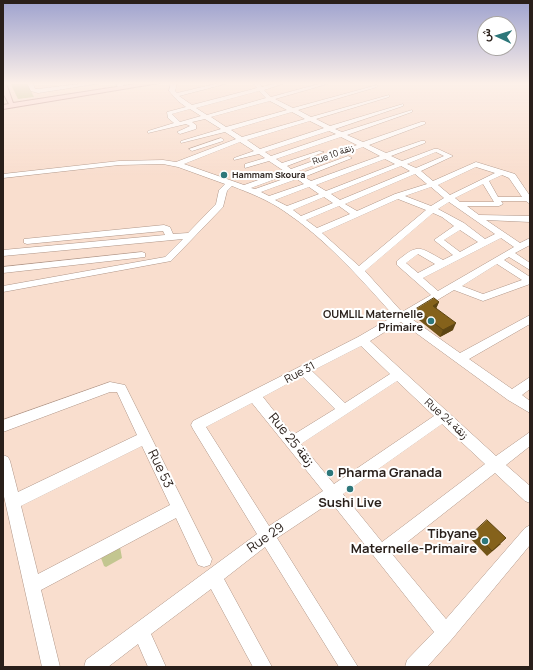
<!DOCTYPE html>
<meta charset="utf-8">
<style>
body{margin:0}
#map{position:relative;width:533px;height:670px;overflow:hidden;background:#f9dece;font-family:Manrope,Vazirmatn,sans-serif}
canvas{display:block}
.frame{position:absolute;inset:0;border:4px solid #291f1a;pointer-events:none}
.north{position:absolute;left:477px;top:16px;width:40px;height:40px;box-sizing:border-box;background:#fff;border:1px solid #a9a5a3;border-radius:50%;rotate:274deg;font-size:11px;font-weight:700;line-height:16px;text-align:center;color:#291f1a}
.north::after{content:'';display:block;margin:auto;width:14px;height:18px;background:#2d777a;clip-path:polygon(50% 0,100% 100%,50% 72%,0 100%)}
</style>
<div id="map">
<canvas width="533" height="670"></canvas>
<div class="frame"></div>
<div class="north">ش</div>
</div>
<script>
const ctx = document.querySelector('canvas').getContext('2d');
ctx.lineJoin = 'round';
function paint(path, color) {
  ctx.fillStyle = color;
  ctx.fill(path, 'evenodd');
}
function trace(path, color, width, dash) {
  ctx.strokeStyle = color;
  ctx.lineWidth = width;
  ctx.lineCap = dash ? 'butt' : 'round';
  ctx.setLineDash(dash || []);
  ctx.stroke(path);
}
function label(font, color, halo, rows, align = 'center') {
  ctx.font = font + ' Manrope,Vazirmatn,sans-serif';
  ctx.lineWidth = 4;
  ctx.setLineDash([]);
  ctx.textBaseline = 'middle';
  ctx.strokeStyle = halo;
  ctx.fillStyle = color;
  for (const [text, x, y, turn = 0] of rows) {
    ctx.save();
    ctx.translate(x, y);
    ctx.rotate((+turn || 0) * Math.PI / 180);
    ctx.textAlign = isNaN(turn) ? turn : align;
    if (halo) ctx.strokeText(text, 0, 0);
    ctx.fillText(text, 0, 0);
    ctx.restore();
  }
}
const green = new Path2D(`
 M10,83H27L34,97L18,99Z
 M120,547L122,558L106,567L104,566L101,558Z`);
const minor = new Path2D(`
 M27,83H33L35,89H38L86,83H102L38,93L31,91Z
 M115,83H121L123,86L118,87Z
 M171,83H177L175,91L177,93L219,83H229L179,96L192,105L257,88L253,83H259L262,87L276,83H286L264,90L271,97L322,83H331L275,99L293,108L377,85V87L298,110L311,117L389,95V97L316,119L330,126L403,104V106L335,129L342,132L412,110V112L347,135L363,142L421,122H425V124L369,145L386,153L421,141H425V143L391,156L402,161L434,149H438L453,156L421,171L433,181L476,162L515,174L530,196V204L526,201H501L503,204L499,206H467L479,215L530,216V222L486,220L520,243L530,238V245L515,253L530,263V270L509,257L504,260L530,277V284L483,301L454,290L409,317L460,353L530,315V324L469,359L512,389L530,377V389L522,395L530,401V413L508,400L401,322L370,341L496,456L530,432V446L506,465L530,486V503L525,501L495,473L392,554L446,619L525,528L530,525V545L452,639L427,667H405L407,660L434,632L331,502L277,538L358,667H339L265,547L224,579L272,667H253L211,589L151,634L166,667H148L138,644L108,667H84L86,660L257,534L193,429L191,425L193,421L358,337L394,316C361,279 326,239 284,211C268,200 250,193 232,186L227,191L223,207L171,261L3,292V286L165,257L183,239L3,256V250L165,235L163,231L27,244L24,243V239L164,225L170,227L173,234L188,233L216,204L219,190L225,184L178,167L163,164L119,165L3,178V174L119,161L163,160L176,162L236,139L225,132L181,143V141L221,129L205,119L192,122L196,125V129L180,134L177,132L190,126L186,124L148,133V131L174,123L168,118L167,112L186,107L178,101L169,91ZM259,91L266,98L207,115L196,108ZM270,101L287,110L226,127L211,117ZM190,109L201,116L180,122L172,114ZM292,112L305,119L242,137L231,130ZM310,121L324,128L260,149L247,140ZM329,131L336,134L271,156L265,152ZM341,137L357,145L291,169L287,166L324,152L319,151L282,163L276,159ZM240,142L254,151L234,158V160L259,154L265,158L245,164V168L269,161L284,171L244,185L184,164ZM363,147L380,156L311,181L304,177L352,158L348,156L299,174L296,172ZM436,152L444,156L416,168L407,164ZM385,159L395,164L326,191L316,185ZM401,166L410,171L340,200L331,194ZM476,167L495,173L450,195L438,185ZM289,174L292,176L255,189L251,188ZM415,174L427,184L395,194L357,211L345,204ZM502,175L509,178L522,197H498L489,181ZM297,179L304,184L269,196L261,192ZM483,184L494,202H460L455,198ZM309,187L319,194L287,206L275,200ZM431,187L444,198L431,206L405,196ZM324,197L333,203L301,216L293,210ZM398,199L426,210L359,266L322,233ZM449,202L495,234L485,239L464,223L438,209ZM339,206L350,214L317,228L306,220ZM433,213L442,217L454,226L434,240L453,255L443,260C419,247 419,243 397,261V265L431,295L402,312L365,271ZM460,230L478,242L460,252L444,240ZM501,238L514,247L438,291L423,278ZM418,254L435,264L418,273L406,263ZM497,264L522,280L483,294L462,286ZM361,346L390,374L345,403L312,371ZM302,376L335,409L293,435L263,397ZM397,381L434,416L334,484L301,444ZM252,403L323,491L269,526L206,427ZM442,424L485,464L382,542L343,494Z
 M221,138L224,140L223,141L192,151L189,149Z
 M142,252L145,253V257L3,273V267Z
 M110,382L125,385L212,559L210,565L204,567L198,565L176,518L41,590L60,667H42L3,492V455L8,457L10,461L18,492L137,435L117,392H110L3,432V420ZM142,446L170,505L38,574L21,506Z`);
const major = new Path2D(`
 M3,83H6L13,103L142,83H159L3,109V105L9,104L3,93Z`);
const wall = new Path2D(`
 M439,302L436,308L453,330L440,337L414,316L416,309Z
 M474,532L501,544L487,556L469,537Z`);
const shadedWall = new Path2D(`
 M439,302L436,309L433,306Z
 M456,323L453,330L440,337L443,330Z`);
const building = new Path2D(`
 M434,298L439,302L433,306L456,323L443,330L416,309Z
 M487,520L506,538L492,551L474,532Z`);
const markers = [
 [224,175,4,"#2d777a"],
 [431,321,4,"#2d777a"],
 [330,473,4,"#2d777a"],
 [350,489,4,"#2d777a"],
 [485,541,4,"#2d777a"]
];
const farStreetnames = [
 ["Rue 10 زنقة",333,155,-20]
];
const farPoinames = [
 ["Hammam Skoura",232,175]
];
const poiNames = [
 ["OUMLIL Maternelle",423,315],
 ["Primaire",423,328]
];
const streetNames = [
 ["Rue 31",300,373,-28],
 ["Rue 24 زنقة",446,419,42]
];
const nearStreetnames = [
 ["Rue 25 زنقة",291,440,51],
 ["Rue 53",160,469,64],
 ["Rue 29",266,538,-35]
];
const nearPoinames = [
 ["Pharma Granada",338,473],
 ["Sushi Live",350,503,"center"],
 ["Tibyane",477,534,"right"],
 ["Maternelle-Primaire",477,549,"right"]
];
paint(green, '#c3c690');
trace(minor, '#af9587', 1);
trace(major, '#b38480', 2);
paint(minor, '#fff');
paint(major, '#fed6d4');
paint(wall, '#725417');
paint(shadedWall, '#5d4513');
paint(building, '#85621b');
trace(building, '#5d4513', 1);
const sky = ctx.createLinearGradient(0, 0, 0, 177);
sky.addColorStop(0, '#9ea2ce');
sky.addColorStop(0.47, '#fcf0e9');
sky.addColorStop(1, '#fcf0e900');
ctx.fillStyle = sky;
ctx.fillRect(0, 0, 533, 177);
for (const [x, y, r, color] of markers) {
  const dot = new Path2D();
  dot.arc(x, y, r, 0, 2 * Math.PI);
  ctx.fillStyle = color;
  ctx.fill(dot);
  trace(dot, '#fff', 1.5);
}
label('9px', '#291f1a', '#fff', farStreetnames);
label('bold 9px', '#291f1a', '#fff', farPoinames, 'left');
label('bold 11px', '#291f1a', '#fff', poiNames, 'right');
label('11px', '#291f1a', '#fff', streetNames);
label('13px', '#291f1a', '#fff', nearStreetnames);
label('bold 13px', '#291f1a', '#fff', nearPoinames, 'left');
</script>
